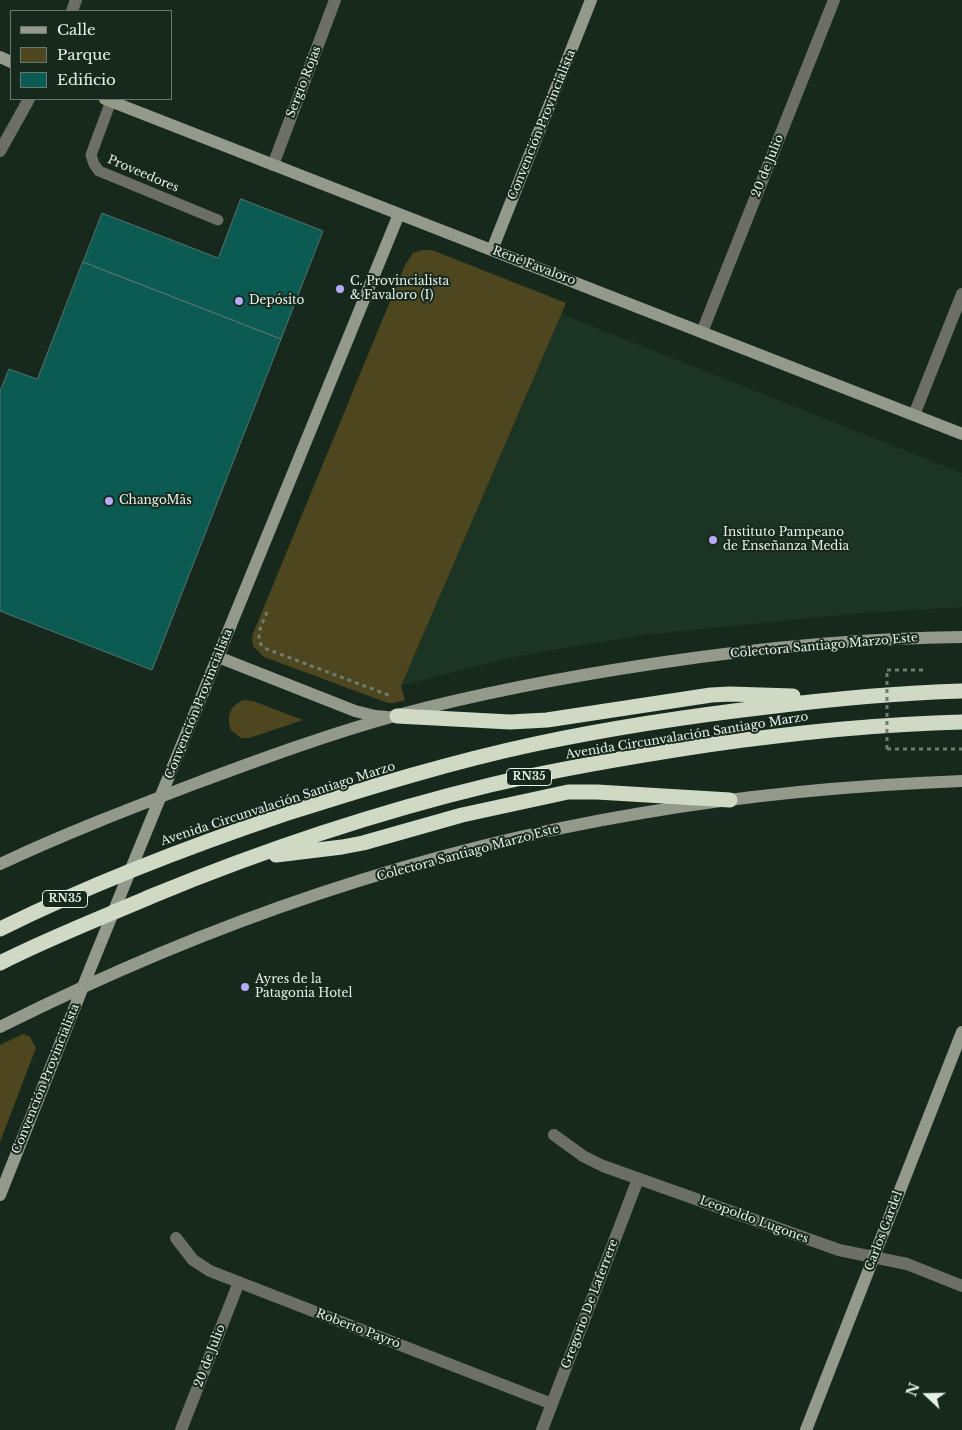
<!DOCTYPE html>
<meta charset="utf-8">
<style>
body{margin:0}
#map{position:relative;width:962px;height:1430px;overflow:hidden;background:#17291d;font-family:"Libre Baskerville",serif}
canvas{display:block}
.legend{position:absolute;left:10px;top:10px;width:162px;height:90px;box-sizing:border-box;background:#17291d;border:1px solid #6a796f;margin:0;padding:6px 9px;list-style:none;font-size:15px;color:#e6f1e9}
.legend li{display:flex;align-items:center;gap:10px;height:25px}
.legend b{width:25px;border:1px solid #6a796f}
.north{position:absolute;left:902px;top:1370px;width:50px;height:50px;-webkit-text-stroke:4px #17291d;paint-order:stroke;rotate:291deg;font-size:14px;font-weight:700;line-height:20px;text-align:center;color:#e6f1e9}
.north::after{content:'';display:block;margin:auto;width:18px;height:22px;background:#e6f1e9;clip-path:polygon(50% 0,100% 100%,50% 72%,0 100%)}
</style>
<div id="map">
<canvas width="962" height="1430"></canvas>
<ul class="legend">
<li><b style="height:6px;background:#939a8c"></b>Calle</li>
<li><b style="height:14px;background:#4d461e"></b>Parque</li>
<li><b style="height:14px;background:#0c5b52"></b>Edificio</li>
</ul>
<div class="north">N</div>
</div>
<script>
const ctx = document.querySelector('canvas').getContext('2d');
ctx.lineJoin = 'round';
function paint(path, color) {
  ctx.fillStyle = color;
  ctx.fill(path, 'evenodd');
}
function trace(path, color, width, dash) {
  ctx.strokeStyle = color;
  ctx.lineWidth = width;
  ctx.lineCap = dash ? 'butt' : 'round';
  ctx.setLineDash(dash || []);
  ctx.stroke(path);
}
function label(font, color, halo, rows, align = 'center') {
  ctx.font = font + ' "Libre Baskerville",serif';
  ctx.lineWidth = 4;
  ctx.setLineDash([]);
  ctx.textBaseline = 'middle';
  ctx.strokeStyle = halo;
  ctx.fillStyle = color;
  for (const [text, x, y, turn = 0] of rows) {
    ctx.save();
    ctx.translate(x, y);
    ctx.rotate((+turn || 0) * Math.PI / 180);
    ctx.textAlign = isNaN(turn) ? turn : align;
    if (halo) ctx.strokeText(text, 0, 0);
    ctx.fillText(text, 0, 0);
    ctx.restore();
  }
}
const built = new Path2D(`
 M561,314L962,473V607L850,614L644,635L546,651L505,659L401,686Z`);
const green = new Path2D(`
 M422,250H432L566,303L401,686L405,700L394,703H388L264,657L253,646L252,636L405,265L413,253Z
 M244,700L253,701L303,720L249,738H241L231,730C226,717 230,705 244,700Z
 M23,1034L30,1037L36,1048L0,1142V1045Z`);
const building = new Path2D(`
 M241,199L323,231L281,339L83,262L102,213L218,258Z
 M83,262L281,339L152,670L0,611V391L9,369L37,379Z`);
const path = new Path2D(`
 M267,612C263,623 253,638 264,648L391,696
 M887,670H924
 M887,749H962`);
const lane = new Path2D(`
 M111,101L91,155L94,164L99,171L218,220`);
const street = new Path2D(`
 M72,11L76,0
 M0,151L29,99
 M273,165L335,0
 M702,332L834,0
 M914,415L962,294
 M554,1135L583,1156L603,1166L839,1250L907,1264L962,1286
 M176,1238L193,1260L210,1271L552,1404
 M181,1430L239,1282
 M542,1430L638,1179`);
const secondary = new Path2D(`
 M0,57L11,62
 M105,99L962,434
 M492,250L591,0
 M218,657L355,711L375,716L387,717
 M0,864C64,834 129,809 194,784C261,759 329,734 398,715C484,692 571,676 658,663C759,648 860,638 962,637
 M0,1027C201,926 419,850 642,813C747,795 855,785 962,781
 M0,1195L90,969L399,214
 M806,1430L962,1032`);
const highway = new Path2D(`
 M397,716L510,722L547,720L711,695L730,694L793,696
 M276,855L342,847L363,843L462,815L568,792H597L730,800
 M0,929C93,883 190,846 288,813C370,787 451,762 535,744C611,728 689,716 767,707C832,699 897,693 962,691
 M0,963C49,938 101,918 152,896C261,851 374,813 490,785C562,768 634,756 707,745C792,733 877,724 962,722`);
const pathBridge = new Path2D(`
 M887,749V670`);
const markers = [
 [340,289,5,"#b7abf7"],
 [239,301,5,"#b7abf7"],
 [109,501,5,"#b7abf7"],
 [713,540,5,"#b7abf7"],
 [245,987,5,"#b7abf7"]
];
const shields = [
 [529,777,45],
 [65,899,45]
];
const shieldNames = [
 ["RN35",529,777],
 ["RN35",65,899]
];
const streetNames = [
 ["Sergio Rojas",304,82,-69],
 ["Convención Provincialista",542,125,-68],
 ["20 de Julio",768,166,-68],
 ["Proveedores",143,174,23],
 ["René Favaloro",534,266,21],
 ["Colectora Santiago Marzo Este",824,646,-5],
 ["Convención Provincialista",199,704,-68],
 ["Avenida Circunvalación Santiago Marzo",687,736,-9],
 ["Avenida Circunvalación Santiago Marzo",278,804,-18],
 ["Colectora Santiago Marzo Este",468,853,-15],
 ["Convención Provincialista",46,1079,-68],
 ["Leopoldo Lugones",754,1220,20],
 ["Carlos Gardel",884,1231,-69],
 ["Gregorio De Laferrere",590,1304,-69],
 ["Roberto Payró",358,1329,21],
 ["20 de Julio",210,1356,-69]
];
const poiNames = [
 ["C. Provincialista",350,282],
 ["& Favaloro (I)",350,296],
 ["Depósito",249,301],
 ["ChangoMâs",119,501],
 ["Instituto Pampeano",723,533],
 ["de Enseñanza Media",723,547],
 ["Ayres de la",255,980],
 ["Patagonia Hotel",255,994]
];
paint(built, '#1b3424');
paint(green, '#4d461e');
paint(building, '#0c5b52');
trace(building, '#57716c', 1);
trace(path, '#6f7e74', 3, [4, 4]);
trace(lane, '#6b6f66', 11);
trace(street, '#6b6f66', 12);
trace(secondary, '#939a8c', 12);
trace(highway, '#cfd9c3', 15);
trace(pathBridge, '#6f7e74', 3, [4, 4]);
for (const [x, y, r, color] of markers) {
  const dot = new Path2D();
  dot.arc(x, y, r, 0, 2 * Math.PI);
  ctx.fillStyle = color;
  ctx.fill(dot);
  trace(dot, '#17291d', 2);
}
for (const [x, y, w] of shields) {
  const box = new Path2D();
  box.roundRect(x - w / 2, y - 8.5, w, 17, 4);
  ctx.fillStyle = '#17291d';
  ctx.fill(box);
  trace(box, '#e6f1e9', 1);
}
label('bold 11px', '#e6f1e9', null, shieldNames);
label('12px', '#e6f1e9', '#17291d', streetNames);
label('12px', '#e6f1e9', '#17291d', poiNames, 'left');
</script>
